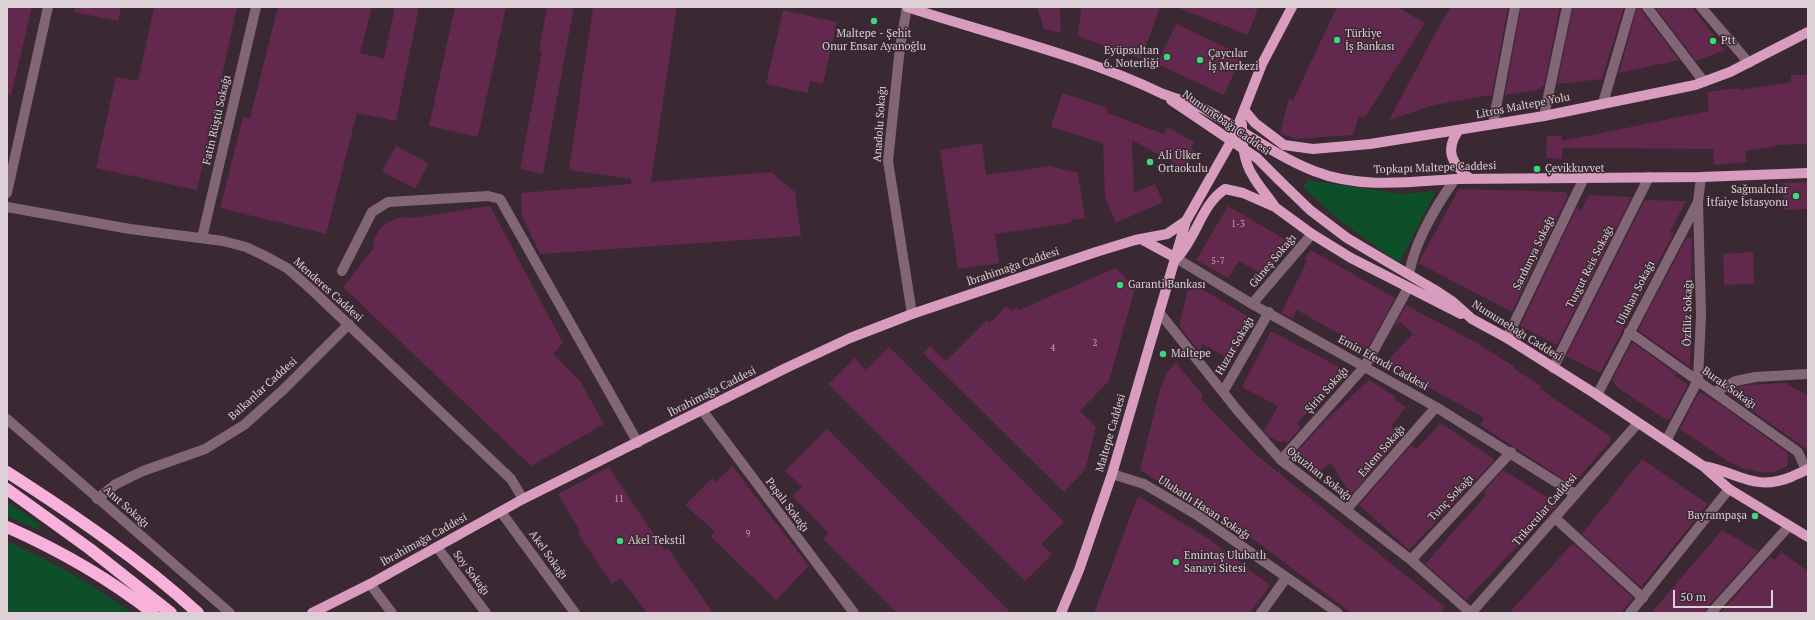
<!DOCTYPE html>
<meta charset="utf-8">
<style>
body{margin:0}
#map{position:relative;width:1815px;height:620px;overflow:hidden;background:#3a2832;font-family:"PT Serif",serif}
canvas{display:block}
.frame{position:absolute;inset:0;border:8px solid #ddd1d7;pointer-events:none}
.scale{position:absolute;left:1673px;top:590px;width:100px;height:18px;box-sizing:border-box;border:2px solid #ddd1d7;border-top:0;padding-left:5px;font-size:12px;line-height:14px;white-space:nowrap;color:#ddd1d7;-webkit-text-stroke:3px #3a2832;paint-order:stroke}
</style>
<div id="map">
<canvas width="1815" height="620"></canvas>
<div class="frame"></div>
<div class="scale">50 m</div>
</div>
<script>
const ctx = document.querySelector('canvas').getContext('2d');
ctx.lineJoin = 'round';
function paint(path, color) {
  ctx.fillStyle = color;
  ctx.fill(path, 'evenodd');
}
function trace(path, color, width, dash) {
  ctx.strokeStyle = color;
  ctx.lineWidth = width;
  ctx.lineCap = dash ? 'butt' : 'round';
  ctx.setLineDash(dash || []);
  ctx.stroke(path);
}
function label(font, color, halo, rows, align = 'center') {
  ctx.font = font + ' "PT Serif",serif';
  ctx.lineWidth = 3;
  ctx.setLineDash([]);
  ctx.textBaseline = 'middle';
  ctx.strokeStyle = halo;
  ctx.fillStyle = color;
  for (const [text, x, y, turn = 0] of rows) {
    ctx.save();
    ctx.translate(x, y);
    ctx.rotate((+turn || 0) * Math.PI / 180);
    ctx.textAlign = isNaN(turn) ? turn : align;
    if (halo) ctx.strokeText(text, 0, 0);
    ctx.fillText(text, 0, 0);
    ctx.restore();
  }
}
const green = new Path2D(`
 M1307,180L1404,194L1436,191L1399,263L1339,220L1303,187Z
 M7,502L40,524L38,530L7,516Z
 M7,542C52,560 93,585 132,613H7Z`);
const building = new Path2D(`
 M7,7H32L11,95H7Z
 M75,7H121L118,21L74,12Z
 M154,7H237L197,190L96,168L116,77L138,81Z
 M278,7H372L360,53L384,59L395,7H419L396,121L357,113L326,234L220,208L243,117L250,118Z
 M455,7H506L478,137L429,126Z
 M547,7H574L543,174L520,169L542,52L539,51Z
 M593,7H677L651,182L771,172L795,192L801,236L540,254L522,216L521,193L631,184V179L569,170Z
 M1037,7H1060L1061,33L1044,29Z
 M1081,7H1160L1141,59L1078,36Z
 M1176,7H1258L1248,35Z
 M1337,7H1397L1425,23L1365,117L1359,116L1353,135L1296,139L1280,133L1289,99L1293,100Z
 M1451,7H1508L1492,95L1434,105L1389,120L1437,30Z
 M1521,7H1560L1544,86H1542L1541,89L1505,95Z
 M1573,7H1624L1602,79L1557,84Z
 M1637,7H1641L1642,11L1679,60L1619,73Z
 M1655,7H1692L1725,50L1696,61Z
 M783,10L837,22L823,84L810,81L808,93L766,84Z
 M1176,24L1242,55L1224,95L1157,64Z
 M1791,75H1808V144L1775,145V147L1745,151L1747,162L1714,165L1713,149L1562,148V159L1546,158L1547,136H1562V141L1709,111L1707,92L1739,88V90L1791,82Z
 M1062,93L1108,108L1107,113L1164,134L1167,127L1194,142L1191,148L1195,151L1185,169L1132,140L1134,193L1155,184L1163,202L1116,223L1105,198L1103,143L1051,127Z
 M982,143L986,175L1050,166L1078,173L1085,218L1072,220L1070,223L995,234L999,263L958,269L940,150Z
 M396,146L429,163L415,189L382,171Z
 M1808,182V209L1784,210L1783,183Z
 M1459,189L1566,192L1568,196L1512,312L1418,263Z
 M1589,195L1632,197L1557,345L1520,326L1577,207L1581,211Z
 M1645,200L1686,201L1670,232L1674,233L1600,373L1566,356Z
 M490,206L563,343L553,354L580,381L604,424L531,466L343,287L373,249L374,239L382,226L393,220L402,217L412,218Z
 M1228,206L1293,244L1263,275L1239,261L1228,278L1196,260Z
 M1687,237L1692,239L1690,367L1638,330Z
 M1311,250L1395,298L1367,350L1297,310L1292,319L1281,313L1307,261L1304,259Z
 M1753,252L1754,284L1724,285L1723,254Z
 M1116,268L1135,288L1109,381L1080,411L1096,427L1085,470L1064,492L923,353L930,346L946,361L987,320L990,323L1006,306L1011,311L1017,307L1019,310Z
 M1190,282L1254,320L1230,360L1203,344L1199,351L1179,326Z
 M1406,305L1477,343L1515,367L1513,368L1541,386L1540,389L1610,436V442L1572,485L1480,425L1484,418L1385,363L1413,334L1400,322L1393,328Z
 M1271,331L1348,372L1297,423L1301,428L1287,443L1284,440L1282,443L1269,437L1264,431L1278,406L1242,387Z
 M1632,342L1677,374L1674,375L1688,385L1670,419H1665L1618,388L1612,380Z
 M889,347L1064,522L1041,544L1052,554L1025,581L828,384L855,358L866,370Z
 M1176,363L1203,395L1201,399L1253,452L1445,607L1440,613H1351L1241,530L1199,502L1196,506L1140,470L1160,390L1167,372Z
 M1369,380L1396,397L1394,399L1406,407L1391,426L1402,436L1351,495L1331,463L1316,475L1296,453L1324,422Z
 M1785,383L1808,395V450L1727,393L1738,387L1747,385Z
 M1701,393L1720,404L1788,453L1787,466L1777,471L1765,473L1743,469L1729,462L1680,429L1698,394Z
 M1441,423L1495,460L1409,550L1359,505L1411,445L1416,449Z
 M827,429L1011,613H897L823,539L829,533L792,496L802,487L785,471Z
 M1642,459L1708,504L1641,587L1582,534Z
 M732,466L809,566L776,600L710,536L715,532L685,505L712,478L716,482Z
 M609,467L665,551L668,548L713,613H647L621,578L612,584L578,533L580,531L558,494Z
 M1503,470L1558,504L1466,600L1425,564L1486,495L1483,492Z
 M1138,496L1209,539L1270,585L1250,613H1094Z
 M1722,530L1758,551L1706,609L1705,613H1651Z
 M1572,544L1573,546L1574,544L1632,597L1633,599L1621,613H1509Z
 M1781,552L1808,571V613H1720L1770,557L1774,560Z`);
const minor = new Path2D(`
 M907,7L900,47L888,161L912,314
 M1647,7L1704,82
 M1701,7L1749,63
 M1603,103L1631,7
 M1544,116L1567,7
 M1493,124L1515,7
 M7,193L48,7
 M7,207L130,229L223,241L246,247L265,256L287,268L312,290L511,479L523,499
 M202,238L256,7
 M1176,258L1252,304L1436,407L1575,494
 M342,271L372,212L388,202L488,196L500,199L638,443
 M1409,274C1415,241 1436,206 1455,179
 M1252,304L1312,234
 M1159,312L1238,411L1281,460L1411,560L1471,613
 M1629,332L1798,452L1806,470
 M1507,338L1584,178
 M1553,368L1649,177
 M1223,392L1269,312
 M1715,392L1736,381L1755,377L1808,374
 M1597,395L1698,202
 M702,410L854,613
 M7,419L230,613
 M1666,441L1698,380L1701,315L1698,202L1701,177
 M1281,460L1365,366L1408,288
 M1112,474L1144,484L1197,515L1338,613
 M97,499L116,484L143,471L205,449L244,425L283,390L349,324
 M1346,510L1436,407
 M501,512L575,613
 M1555,518L1643,598
 M437,547L486,613
 M1411,560L1511,452
 M370,584L392,613
 M1261,613L1286,578
 M1471,613L1638,423
 M1630,613L1729,489
 M1711,613L1789,526`);
const major = new Path2D(`
 M907,7C992,35 1082,55 1163,94
 M1244,110L1255,123L1284,145L1313,149L1370,144L1544,116L1695,85L1730,72L1808,32
 M1242,124C1241,140 1244,163 1253,176C1259,187 1268,196 1275,207
 M1458,131C1444,152 1453,164 1469,178
 M1455,179L1701,177L1808,173
 M1279,180L1310,210L1347,238L1435,290L1453,302L1472,319L1507,338L1597,395L1703,466L1729,489L1808,537
 M1143,240L1176,258
 M1177,258C1197,237 1201,205 1225,189L1243,193L1275,207L1312,234L1351,258L1461,314
 M1703,466C1738,472 1754,492 1791,477C1797,474 1803,472 1808,469
 M312,613L370,584L523,499L786,368L850,338L912,314L1096,252L1135,240L1167,234L1186,221
 M1061,613L1079,570L1112,474L1186,221L1233,138L1262,64L1292,7`);
const highway = new Path2D(`
 M7,472C74,515 139,559 198,613
 M7,489L90,549L171,613
 M7,527C59,550 108,578 153,613`);
const majorBridge = new Path2D(`
 M1163,94C1178,99 1192,103 1206,110C1243,130 1275,156 1314,171C1359,189 1409,182 1455,179
 M1171,100L1257,158L1279,180`);
const markers = [
 [874,21,4,"#40d77c"],
 [1337,40,4,"#40d77c"],
 [1713,41,4,"#40d77c"],
 [1167,57,4,"#40d77c"],
 [1200,60,4,"#40d77c"],
 [1150,162,4,"#40d77c"],
 [1537,169,4,"#40d77c"],
 [1796,196,4,"#40d77c"],
 [1120,285,4,"#40d77c"],
 [1163,354,4,"#40d77c"],
 [1755,516,4,"#40d77c"],
 [620,541,4,"#40d77c"],
 [1176,562,4,"#40d77c"]
];
const numberNames = [
 ["1-3",1238,224],
 ["5-7",1218,261],
 ["2",1095,343],
 ["4",1053,348],
 ["11",619,499],
 ["9",748,534]
];
const poiNames = [
 ["Maltepe - Şehit",874,34,"center"],
 ["Onur Ensar Ayanoğlu",874,47,"center"],
 ["Türkiye",1345,34],
 ["İş Bankası",1345,47],
 ["Ptt",1721,41],
 ["Eyüpsultan",1159,51,"right"],
 ["6. Noterliği",1159,64,"right"],
 ["Çaycılar",1208,54],
 ["İş Merkezi",1208,67],
 ["Ali Ülker",1158,156],
 ["Ortaokulu",1158,169],
 ["Çevikkuvvet",1545,169],
 ["Sağmalcılar",1788,190,"right"],
 ["İtfaiye İstasyonu",1788,203,"right"],
 ["Garanti Bankası",1128,285],
 ["Maltepe",1171,354],
 ["Bayrampaşa",1747,516,"right"],
 ["Akel Tekstil",628,541],
 ["Emintaş Ulubatlı",1184,556],
 ["Sanayi Sitesi",1184,569]
];
const streetNames = [
 ["Litros Maltepe Yolu",1523,106,-11],
 ["Fatin Rüştü Sokağı",217,120,-77],
 ["Numunebağı Caddesi",1226,123,35],
 ["Anadolu Sokağı",880,124,-86],
 ["Topkapı Maltepe Caddesi",1435,168,-2],
 ["Sardunya Sokağı",1534,253,-64],
 ["Güneş Sokağı",1273,261,-50],
 ["İbrahimağa Caddesi",1013,267,-19],
 ["Turgut Reis Sokağı",1590,267,-63],
 ["Menderes Caddesi",328,290,42],
 ["Uluhan Sokağı",1636,293,-63],
 ["Özfiliz Sokağı",1688,313,-89],
 ["Numunebağı Caddesi",1517,331,32],
 ["Huzur Sokağı",1235,346,-60],
 ["Emin Efendi Caddesi",1383,363,29],
 ["Burak Sokağı",1729,388,35],
 ["Balkanlar Caddesi",263,389,-42],
 ["Şirin Sokağı",1327,390,-48],
 ["İbrahimağa Caddesi",712,392,-27],
 ["Maltepe Caddesi",1111,433,-74],
 ["Eslem Sokağı",1382,451,-49],
 ["Oğuzhan Sokağı",1319,474,38],
 ["Tunç Sokağı",1451,498,-46],
 ["Paşalı Sokağı",787,505,53],
 ["Anıt Sokağı",126,507,41],
 ["Ulubatlı Hasan Sokağı",1204,508,33],
 ["Trikocular Caddesi",1545,510,-49],
 ["İbrahimağa Caddesi",424,540,-29],
 ["Akel Sokağı",548,555,54],
 ["Soy Sokağı",471,573,53]
];
paint(green, '#0c4f29');
paint(building, '#62284d');
trace(minor, '#836676', 10);
trace(major, '#d79cbe', 10);
trace(highway, '#f8b1da', 12);
trace(majorBridge, '#d79cbe', 10);
for (const [x, y, r, color] of markers) {
  const dot = new Path2D();
  dot.arc(x, y, r, 0, 2 * Math.PI);
  ctx.fillStyle = color;
  ctx.fill(dot);
  trace(dot, '#3a2832', 1.5);
}
label('9px', '#bea7b4', null, numberNames);
label('11px', '#ddd1d7', '#3a2832', poiNames, 'left');
label('11px', '#ddd1d7', '#3a2832', streetNames);
</script>
